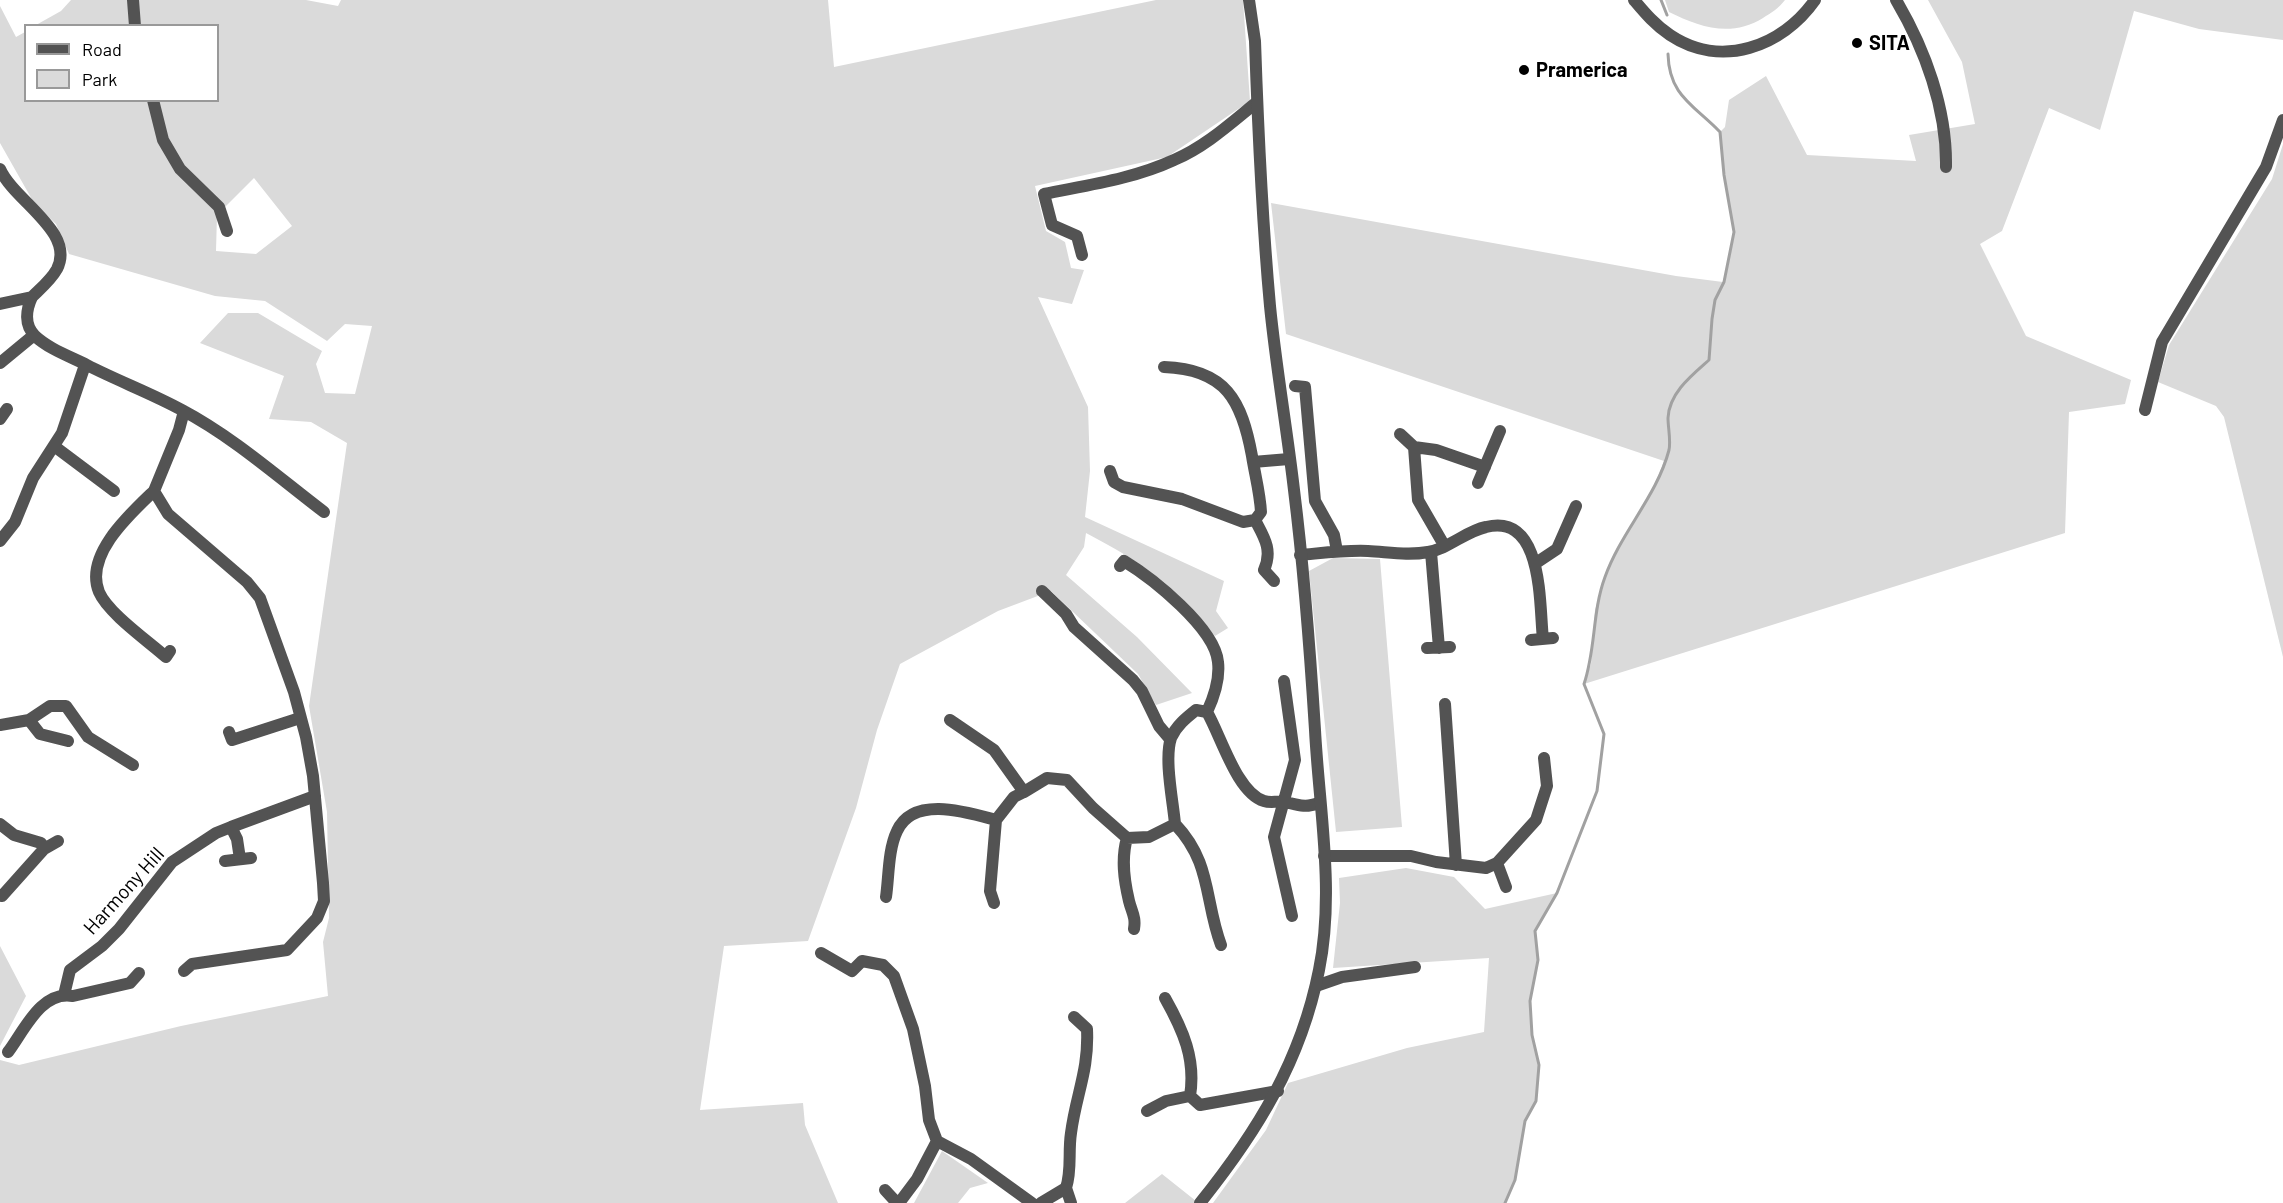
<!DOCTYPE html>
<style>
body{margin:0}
#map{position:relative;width:2283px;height:1203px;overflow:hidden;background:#fff;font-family:Barlow,sans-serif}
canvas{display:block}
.legend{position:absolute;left:24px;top:24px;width:195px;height:78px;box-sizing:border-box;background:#fff;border:2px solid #999;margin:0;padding:8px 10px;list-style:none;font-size:18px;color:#000}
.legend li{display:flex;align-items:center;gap:12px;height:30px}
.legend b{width:30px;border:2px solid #999}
</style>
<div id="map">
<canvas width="2283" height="1203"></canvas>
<ul class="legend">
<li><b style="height:8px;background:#535353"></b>Road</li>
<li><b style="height:16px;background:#dadada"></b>Park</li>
</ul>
</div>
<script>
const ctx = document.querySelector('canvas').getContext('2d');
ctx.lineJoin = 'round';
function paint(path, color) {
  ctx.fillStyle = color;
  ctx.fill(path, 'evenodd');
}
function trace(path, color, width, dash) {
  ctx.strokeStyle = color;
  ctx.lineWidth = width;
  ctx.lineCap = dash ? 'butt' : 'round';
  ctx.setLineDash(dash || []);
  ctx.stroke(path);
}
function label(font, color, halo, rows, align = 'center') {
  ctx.font = font + ' Barlow,sans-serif';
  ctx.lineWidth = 4.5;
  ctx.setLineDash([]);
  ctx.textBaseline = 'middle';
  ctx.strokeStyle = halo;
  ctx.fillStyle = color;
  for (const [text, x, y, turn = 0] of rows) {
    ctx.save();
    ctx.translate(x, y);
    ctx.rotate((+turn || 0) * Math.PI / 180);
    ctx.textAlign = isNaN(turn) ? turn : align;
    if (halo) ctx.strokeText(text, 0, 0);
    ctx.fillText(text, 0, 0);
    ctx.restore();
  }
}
const green = new Path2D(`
 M71,0H306L338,6L341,0H828L834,67L1156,0H1243L1250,101L1167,157L1035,186L1046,231L1065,242L1071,268L1084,270L1072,304L1038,297L1088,407L1090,471L1085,517L1224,581L1216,611L1228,628L1215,636C1172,583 1145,564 1086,533L1084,547L1066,575L1137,637L1192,693L1156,705L1138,674L1051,591L998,611L900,664L877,730L856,808L808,941L724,946L700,1110L803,1103L805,1125L838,1203H0V1060L19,1065L181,1026L328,996L323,942L329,918L327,812L309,706L347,443L311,422L269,419L284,376L200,343L228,313H258L322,351L316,364L325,393L355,394L372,326L345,324L327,341L265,301L215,296L69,254L56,224L34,203L0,143V6L16,37L25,32L26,100H218V26L36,25L61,11ZM254,178L292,226L256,254L216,251L217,215Z
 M1665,0H1785C1779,8 1771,13 1763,18C1731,38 1699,27 1669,12Z
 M1928,0H2283V40L2199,29L2134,11L2100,130L2049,108L2002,231L1980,244L2026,336L2131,380L2125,404L2069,412L2065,533L1584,684L1591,664L1595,610L1604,579L1616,550L1652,492L1664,461L1286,334L1271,203L1676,276L1723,282L1734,232L1724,175L1720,132L1725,127L1729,100L1766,76L1807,155L1916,161L1909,135L1975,124L1962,62Z
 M2283,144V657L2224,417L2216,406L2158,382L2169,345L2272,179Z
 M1333,558L1380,559L1402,827L1336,832L1309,571Z
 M1406,868L1454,877L1485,909L1557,893L1535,931L1538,960L1530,1001L1532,1035L1539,1065L1536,1101L1525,1121L1515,1180L1505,1203H1213L1266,1130L1288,1083L1407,1048L1484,1032L1489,958L1333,968L1340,903L1339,878Z
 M0,946L26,996L0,1046Z
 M942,1151L988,1183L970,1188L958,1203H914Z
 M1162,1174L1196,1201L1194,1203H1125Z`);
const stream = new Path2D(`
 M1661,0L1667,15
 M1505,1203L1515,1180L1525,1121L1536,1101L1539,1065L1532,1035L1530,1001L1538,960L1535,931L1557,893L1597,791L1604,734L1584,684C1596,649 1592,612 1605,577C1621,532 1657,496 1669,450C1671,440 1668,428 1668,418C1669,393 1692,375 1709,360L1712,319L1715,300L1724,282L1734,232L1724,175L1720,132C1694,105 1669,96 1668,54`);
const minor = new Path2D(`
 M133,0L135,26
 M1634,0C1645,13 1655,25 1670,35C1721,69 1782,47 1815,0
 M1896,0C1925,49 1947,109 1946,167
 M153,100L163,140L180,169L219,207L227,231
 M0,169C14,201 76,232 57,269C51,280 40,289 32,297
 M1082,255L1077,236L1052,225L1044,194C1088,185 1133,179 1174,160C1205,147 1231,123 1257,102
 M0,304L32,297C26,310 24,325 35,336C49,349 69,356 87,365C118,381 151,393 182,410C233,437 278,477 324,512
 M0,363L34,335
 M1295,386L1305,387L1315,501L1334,535L1337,551
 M2145,410L2162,342L2266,167L2283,120
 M0,419L7,409
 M1400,434L1414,447L1436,450L1485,467
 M54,446L114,491
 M1414,447L1418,500L1444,545
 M1253,462L1289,459
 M1110,471L1114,482L1123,487L1182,499L1243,522L1255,520L1261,512C1260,493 1255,475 1252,456C1242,401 1226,369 1164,367
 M1478,483L1500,431
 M154,491L179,430L184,411
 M1255,520C1264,537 1273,550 1264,570L1274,581
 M0,541L15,522L33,478L62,433L85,365
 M1431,552L1439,648
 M1300,555C1323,553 1345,550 1368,551C1388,552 1408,556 1428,552C1448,549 1466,531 1486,527C1544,513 1539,604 1543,639
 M1536,563L1557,549L1576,506
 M1120,566L1124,561C1152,578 1215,628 1218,662C1220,679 1214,697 1207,712
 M1042,591L1066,614L1074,627L1133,680L1142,691L1159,726L1170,739
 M1531,640L1553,638
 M1427,648L1450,647
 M170,651L166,657C148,641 108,613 99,592C84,555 130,514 154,491L168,514L247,582L260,598L294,692L306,737L313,776L323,883L324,901L317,918L287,950L192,964L184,971
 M1284,681L1295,760L1274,837L1292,916
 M1445,704L1456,865
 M29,720L40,734L68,741
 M950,720L994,750L1024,792L1014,797L996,820
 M0,725L29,720L50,706H66L88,737L133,765
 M229,732L232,740L300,718
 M1024,792L1047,778L1067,780L1093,808L1127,838C1121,859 1124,880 1129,901C1132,913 1136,917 1134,929
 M0,824L14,835L41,843L44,849
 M1175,824C1173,801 1164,759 1171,738C1176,726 1186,718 1196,710L1207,712C1221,736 1237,793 1264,801C1270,803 1277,801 1283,802C1300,804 1302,809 1319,803
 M1127,838L1149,837L1175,824C1212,863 1204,899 1221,945
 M1324,856H1411L1436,862L1486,868L1497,863L1536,820L1547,786L1544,758
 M240,859L237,839L231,827L315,796
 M225,861L251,858
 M1497,863L1506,887
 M2,896L44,849L58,841
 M886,897C889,876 888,850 897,831C913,795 967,812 996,820L990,891L994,903
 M821,953L852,971L862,961L883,965L894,976L913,1029L925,1086L929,1120L937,1141L971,1159L1032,1203
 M1316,986L1342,977L1415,967
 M64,995L70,970L102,946L119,929L172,862L216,833L231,827
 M1165,998C1183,1030 1196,1059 1190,1096L1200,1105L1278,1091
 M8,1052C24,1031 41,990 73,996L130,983L139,973
 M1147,1111L1166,1101L1190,1096
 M1066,1188C1072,1170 1068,1152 1071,1133C1076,1094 1089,1071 1087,1029L1074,1017
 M885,1190L897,1203
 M899,1203L917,1179L937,1141
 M1041,1203L1066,1188L1071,1203`);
const tertiary = new Path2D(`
 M1200,1203C1257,1132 1301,1061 1319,970C1335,892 1319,808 1315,730C1310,650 1304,570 1294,490C1287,429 1276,367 1270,306C1262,218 1258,130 1255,41L1249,0`);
const markers = [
 [1857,43,6,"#000"],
 [1524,70,6,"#000"]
];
const poiNames = [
 ["SITA",1869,43],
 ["Pramerica",1536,70]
];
const streetNames = [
 ["Harmony Hill",124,891,-48]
];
paint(green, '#dadada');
trace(stream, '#a1a1a1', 3);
trace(minor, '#535353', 12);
trace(tertiary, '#535353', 12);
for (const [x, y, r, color] of markers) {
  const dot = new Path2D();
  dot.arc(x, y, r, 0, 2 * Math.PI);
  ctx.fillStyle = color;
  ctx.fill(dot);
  trace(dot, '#fff', 2);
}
label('bold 20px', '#000', '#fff', poiNames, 'left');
label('20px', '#000', '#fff', streetNames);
</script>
